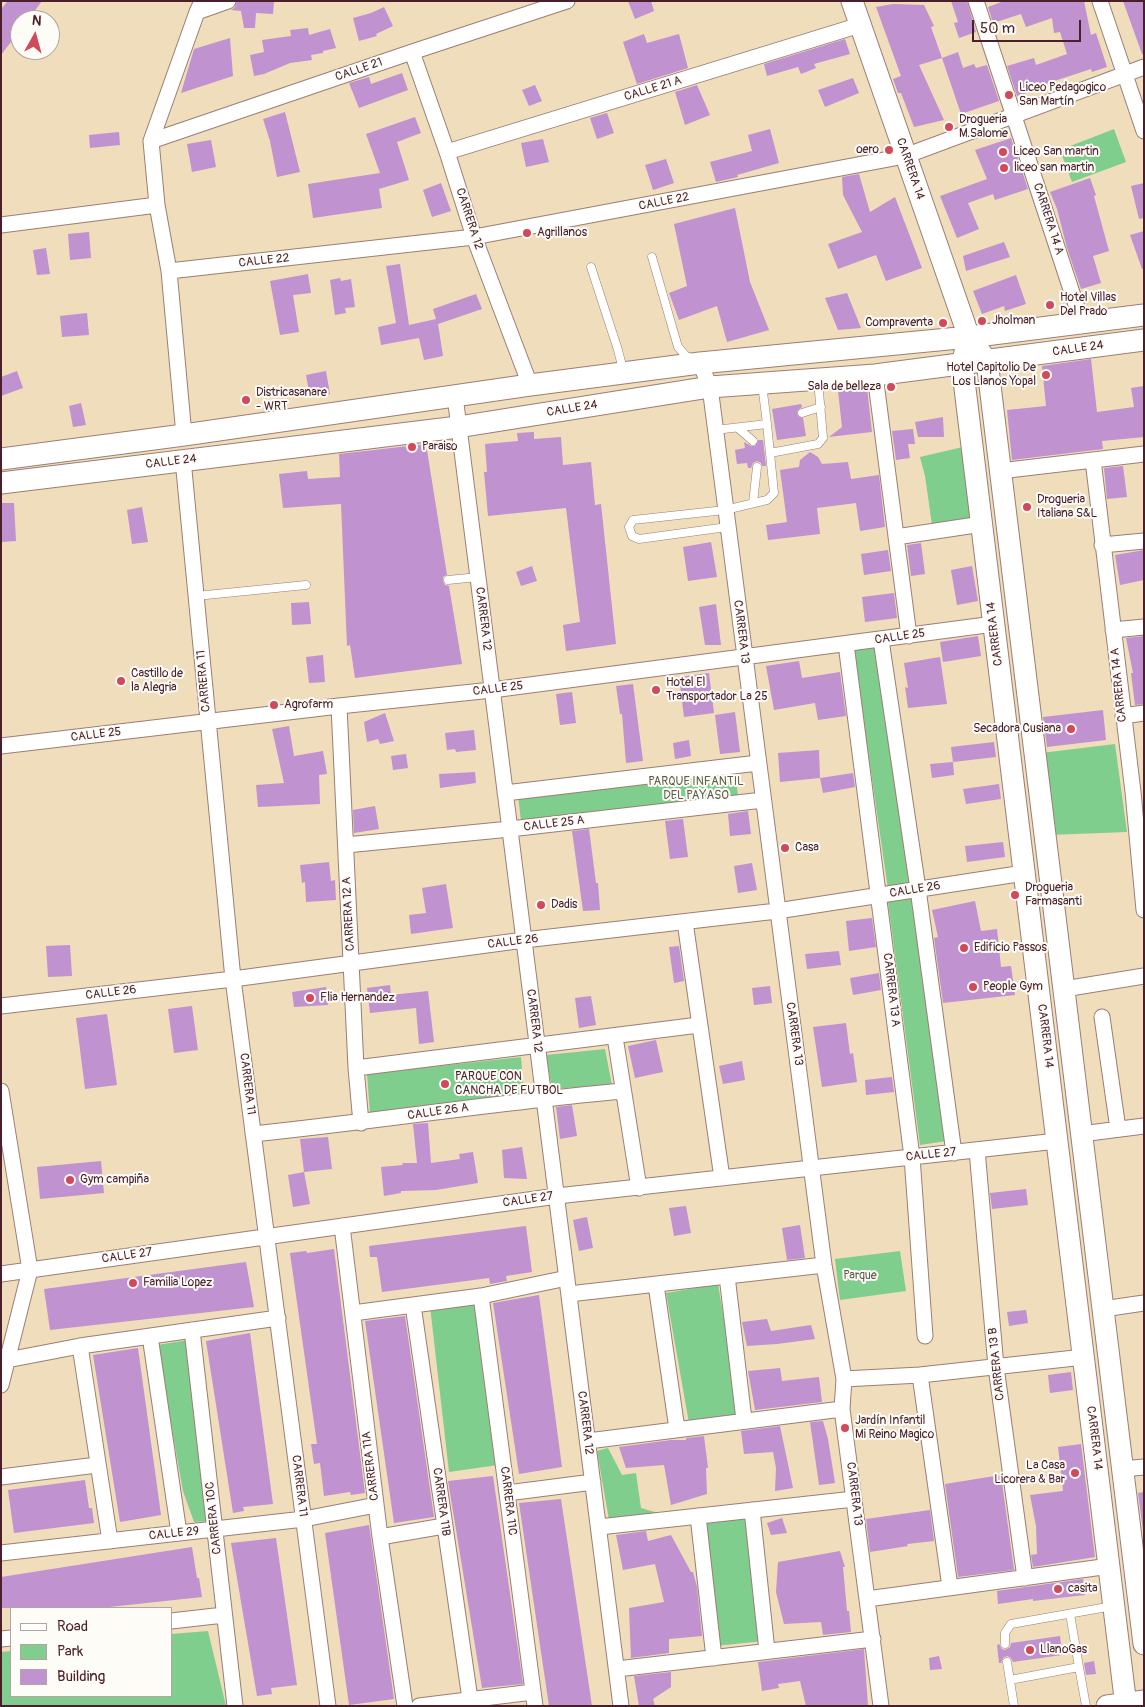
<!DOCTYPE html>
<meta charset="utf-8">
<style>
body{margin:0}
#map{position:relative;width:1145px;height:1707px;overflow:hidden;background:#efddbc;font-family:Pangolin,sans-serif}
canvas{display:block}
.frame{position:absolute;inset:0;border:2px solid #4a1f2b;pointer-events:none}
.legend{position:absolute;left:10px;top:1607px;width:162px;height:90px;box-sizing:border-box;background:#fdfcf7;border:1px solid #b5a4a5;margin:0;padding:6px 9px;list-style:none;font-size:15px;color:#4a1f2b}
.legend li{display:flex;align-items:center;gap:10px;height:25px}
.legend b{width:25px;border:1px solid #b5a4a5}
.north{position:absolute;left:10px;top:10px;width:50px;height:50px;box-sizing:border-box;background:#fdfcf7;border:1px solid #b5a4a5;border-radius:50%;rotate:7deg;font-size:14px;font-weight:700;line-height:20px;text-align:center;color:#4a1f2b}
.north::after{content:'';display:block;margin:auto;width:18px;height:22px;background:#d1495b;clip-path:polygon(50% 0,100% 100%,50% 72%,0 100%)}
.scale{position:absolute;left:972px;top:20px;width:109px;height:22px;box-sizing:border-box;border:2px solid #4a1f2b;border-top:0;padding-left:6px;font-size:15px;line-height:18px;white-space:nowrap;color:#4a1f2b;-webkit-text-stroke:4px #fdfcf7;paint-order:stroke}
</style>
<div id="map">
<canvas width="1145" height="1707"></canvas>
<div class="frame"></div>
<ul class="legend">
<li><b style="height:6px;background:#fff"></b>Road</li>
<li><b style="height:14px;background:#80ce8e"></b>Park</li>
<li><b style="height:14px;background:#c092d0"></b>Building</li>
</ul>
<div class="north">N</div>
<div class="scale">50 m</div>
</div>
<script>
const ctx = document.querySelector('canvas').getContext('2d');
ctx.lineJoin = 'round';
function paint(path, color) {
  ctx.fillStyle = color;
  ctx.fill(path, 'evenodd');
}
function trace(path, color, width, dash) {
  ctx.strokeStyle = color;
  ctx.lineWidth = width;
  ctx.lineCap = dash ? 'butt' : 'round';
  ctx.setLineDash(dash || []);
  ctx.stroke(path);
}
function label(font, color, halo, rows, align = 'center') {
  ctx.font = font + ' Pangolin,sans-serif';
  ctx.lineWidth = 4;
  ctx.setLineDash([]);
  ctx.textBaseline = 'middle';
  ctx.strokeStyle = halo;
  ctx.fillStyle = color;
  for (const [text, x, y, turn = 0] of rows) {
    ctx.save();
    ctx.translate(x, y);
    ctx.rotate((+turn || 0) * Math.PI / 180);
    ctx.textAlign = isNaN(turn) ? turn : align;
    if (halo) ctx.strokeText(text, 0, 0);
    ctx.fillText(text, 0, 0);
    ctx.restore();
  }
}
const green = new Path2D(`
 M1114,129L1126,162L1072,182L1060,150Z
 M963,447L974,521L932,525L925,476L920,457Z
 M878,645L915,885L888,889L853,648Z
 M1115,744L1127,832L1050,835L1041,753Z
 M735,771L738,796L521,821L518,796Z
 M914,898L947,1141L920,1145L888,902Z
 M605,1049L612,1085L552,1089L546,1055Z
 M521,1057L524,1094L370,1114L367,1074Z
 M900,1251L906,1291L840,1300L835,1259Z
 M718,1284L740,1414L689,1423L666,1293Z
 M476,1298L498,1465L449,1472L430,1306Z
 M188,1340L210,1521L194,1522L183,1491L157,1345Z
 M608,1448L622,1475L636,1473L641,1508L658,1513L609,1520L597,1451Z
 M749,1513L764,1641L715,1646L702,1519Z
 M208,1631L226,1706H1V1652L11,1651V1696H171V1634Z`);
const building = new Path2D(`
 M8,1H42L28,20H20V30L1,55V9Z
 M237,1H274L273,14L256,13L255,28H244L241,11L231,10L235,7Z
 M628,1H651L654,11L635,19Z
 M951,1H967L976,32L959,38L954,23L958,22Z
 M1004,1H1084L1091,35L1096,33L1107,67L1092,72L1091,69L1042,85L1043,88L1017,96L1007,66L1034,58L1036,65L1067,54L1060,32L1054,33L1052,18L1026,27L1021,14L993,23L988,7Z
 M1123,1H1144V54H1142Z
 M893,4L924,5L934,26L931,27L942,58L919,65L944,120L914,127L901,93H898L893,79L901,76L876,7Z
 M384,7L393,26L376,34L377,36L359,41L353,18L371,13Z
 M308,28L309,35L330,29L336,48L323,51V53L311,55L312,60L290,63L264,74L254,76L250,55L264,52L262,40L291,36L290,30Z
 M644,34L647,43L679,34L688,68L637,84L623,42Z
 M230,38L233,76L181,93L194,49Z
 M845,39L850,54L814,64L816,68L801,74L798,67L767,76L764,64Z
 M958,52L963,68L974,64L976,68L987,65L999,101L961,114L942,58Z
 M402,73L408,90L359,108L349,83L369,77L371,84Z
 M853,78L859,93L825,107L818,90Z
 M535,85L542,101L529,106L522,90Z
 M697,85L710,115L685,125L675,92Z
 M285,112L300,172L277,177L270,141L263,119Z
 M607,113L614,133L597,139L590,118Z
 M415,117L421,133L397,142L409,180L379,189L382,208L313,218L308,184L380,173L366,134Z
 M770,129L779,163L737,175L738,177L716,182L710,162L752,151L748,135Z
 M119,132L120,145L90,148L89,135Z
 M1011,138L1028,189L995,200L993,194L968,203L979,229L957,238L940,196L987,179L975,150Z
 M543,139L549,162L526,167L521,143Z
 M211,140L216,167L192,172L187,144Z
 M666,159L674,183L653,190L645,165Z
 M859,174L870,212L895,197L922,268L886,281L876,255L838,269L828,244L862,232L843,195L842,177Z
 M1090,178L1096,195L1094,196L1109,251L1093,256L1101,283L1081,289L1067,248L1057,209L1050,192Z
 M441,183L451,211L432,217L423,190Z
 M1144,183V218L1139,219L1131,186Z
 M735,208L750,282L769,330L727,342L717,306L679,320L669,293L687,286L674,224Z
 M1144,231V269H1142L1130,235Z
 M89,232L91,258L70,260L68,234Z
 M1004,242L1010,257L966,271L963,256Z
 M46,248L50,274L37,275L33,250Z
 M400,264L409,325L436,319L433,309L476,294L482,309L438,324L443,356L424,360L419,338L381,345L378,327L396,323L386,266Z
 M308,274L311,293L293,295L299,332L280,335L270,281Z
 M1016,275L1026,304L1005,311L1004,306L982,314L973,291Z
 M340,278L341,281L351,279L355,307L345,308L346,313L335,315L330,280Z
 M847,293L861,328L838,330L825,298Z
 M87,313L89,335L62,337L60,316Z
 M1091,359L1097,412L1134,407L1131,388L1144,386V437L1102,441L1103,449L1012,460L1007,410L1046,406L1042,366Z
 M17,371L23,388L1,396V377Z
 M326,371L330,394L310,397L306,375Z
 M867,388L872,432L829,437L842,427L838,391Z
 M81,403L86,425L73,427L69,406Z
 M801,404L802,407L798,410L797,414L799,417L803,418L806,436L777,440L772,409Z
 M943,417L944,437H918L915,422Z
 M913,429L915,444H908L910,458L896,460L892,431Z
 M534,432V439L561,437L563,465L591,462L595,505L601,504L616,644L566,651L563,625L580,622L566,508L488,516L484,472H487L485,444L518,441L517,433Z
 M758,440H763L766,466H762L761,463L757,461L753,463L751,468H748L747,463L737,464L735,450L745,448L744,442L751,446H755Z
 M426,444L447,575L443,577V581L445,585L449,586L462,664L355,678L350,645L347,646L341,504L283,508L279,474L307,471L308,479L340,477L339,454Z
 M810,452L818,457L822,464L848,462L851,479L879,475L885,527L860,531L856,503L817,508L820,534L768,540L766,525L787,522L780,470L799,467L800,460Z
 M1123,466L1127,497L1107,499L1104,468Z
 M1,503H14L16,541L1,542Z
 M142,507L148,542L132,544L127,510Z
 M711,542L717,577L688,581L683,547Z
 M921,543L925,574L911,576L907,545Z
 M888,550L891,571L864,575L861,554Z
 M1144,550V580L1120,585L1115,555Z
 M532,566L537,581L521,586L516,572Z
 M972,566L978,601L957,605L951,570Z
 M894,593L897,618L865,622L862,597Z
 M309,602L311,624L292,625L291,603Z
 M716,604L721,645H705L699,607Z
 M978,636L981,656L943,662L940,642Z
 M1144,636V704L1135,705L1131,673H1133L1126,638Z
 M323,655L325,682L309,683L306,657Z
 M940,657L947,704L908,708L905,687L908,688L904,663Z
 M799,661L802,678L840,672L846,716L818,720L815,703L774,710L766,666Z
 M709,673L714,713L684,717L679,677Z
 M633,684L643,761L626,763L622,714H620L616,686Z
 M572,692L576,723L560,725L556,694Z
 M1103,710L1106,740L1047,747L1043,717Z
 M735,712L740,752L720,754L715,715Z
 M385,713L394,741L380,744L378,739L367,742L364,722Z
 M289,726L294,756L323,751L327,774L319,775L320,804L258,807L256,785L284,783L272,729Z
 M474,730L476,750L456,752L455,749L447,750L445,733Z
 M689,740L691,756L675,759L673,743Z
 M994,742L996,757L953,762L951,747Z
 M819,750L820,778L780,782L778,753Z
 M406,754L408,768L393,770L391,756Z
 M953,762L954,775L932,778L930,764Z
 M475,772L476,783L440,788L439,774Z
 M853,773L855,787L823,793L820,778Z
 M999,784L1001,799L966,804L963,789Z
 M375,806L379,829L354,833L353,810Z
 M748,811L751,834L730,836L728,814Z
 M683,819L688,857L670,859L665,821Z
 M589,829L596,883H598L600,910L583,911L572,831Z
 M1003,842L1005,857L967,862L965,846Z
 M329,862L331,881L335,880L336,900L306,902L305,882L302,883L300,865Z
 M752,863L757,890L738,893L734,866Z
 M446,884L453,928L411,934L409,915L426,913L422,888Z
 M975,901L981,931L997,929L1001,967L1011,966L1015,995L943,1003L934,938L938,937L932,910Z
 M872,918L876,947L849,951L846,921Z
 M70,945L72,976L48,977L46,946Z
 M679,946L684,981L674,983L669,947Z
 M839,951L841,965L807,969L805,954Z
 M879,973L881,990L853,995L850,978Z
 M390,985L391,995L428,991L434,1042L419,1044L416,1008L370,1013L367,988Z
 M770,986L772,1003L754,1005L752,988Z
 M326,987L328,1005L294,1007L292,992Z
 M591,996L596,1025L579,1028L575,998Z
 M192,1006L198,1050L174,1053L168,1009Z
 M107,1014L117,1085L85,1089L76,1018Z
 M846,1023L850,1054L853,1053L857,1082L822,1087L813,1027Z
 M656,1040L663,1072L635,1078L628,1046Z
 M742,1061L745,1080L723,1084L719,1066Z
 M892,1077L894,1092L866,1095L865,1080Z
 M572,1105L577,1136L560,1139L556,1107Z
 M428,1123L431,1163L460,1159L459,1154L473,1152L478,1183L436,1190L401,1191V1193L384,1196L381,1167L403,1165L402,1163H417L413,1124Z
 M328,1137L332,1169L304,1172L300,1139Z
 M522,1147L527,1179L504,1178L502,1150Z
 M101,1161L104,1193L40,1199L37,1167Z
 M304,1172L310,1204L293,1207L288,1175Z
 M1026,1189L1028,1205L992,1209L990,1193Z
 M686,1206L691,1233L674,1236L669,1208Z
 M587,1217L593,1248L579,1251L573,1220Z
 M800,1225L805,1258L787,1260L782,1228Z
 M526,1226L532,1272L506,1276L507,1281L490,1284L489,1278L382,1292L377,1257H370L369,1246Z
 M334,1249L365,1493L351,1495L350,1492L324,1496L320,1463L314,1464L311,1444H317L290,1253L306,1251L307,1253Z
 M246,1262L254,1307L50,1330L44,1289Z
 M539,1295L562,1467L519,1474L493,1303Z
 M1026,1310L1028,1323L1009,1326L1007,1312Z
 M405,1316L434,1517L394,1523L365,1321Z
 M767,1319L771,1331L811,1325L815,1339L777,1344L747,1346L742,1322Z
 M250,1333L273,1504L243,1507L244,1511L233,1513L206,1341Z
 M138,1348L161,1515L120,1522L93,1355Z
 M780,1368L782,1381L819,1377L822,1402L755,1410L748,1371Z
 M1071,1372L1073,1390L1050,1393L1048,1375Z
 M823,1421L828,1439L835,1483L819,1485L810,1422Z
 M780,1426L793,1488L775,1491L776,1468L773,1452L744,1454L741,1431Z
 M704,1436L708,1468H706L707,1494L671,1505L664,1465L626,1468L619,1447L671,1440H686V1438Z
 M1081,1444L1095,1557L1033,1567L1031,1555L1037,1554L1036,1526L1030,1495L1063,1491L1058,1447Z
 M1001,1475L1014,1570L958,1577L945,1484Z
 M493,1476L523,1684L482,1688L448,1481Z
 M85,1480L89,1508H92L94,1523L14,1533L8,1490Z
 M1144,1492V1538L1138,1493Z
 M561,1499L592,1706H549L519,1503Z
 M930,1510L934,1541L907,1544L908,1546L870,1552L866,1519Z
 M782,1518L787,1533L771,1535L767,1523Z
 M369,1525L394,1699L349,1705L325,1533Z
 M646,1531L648,1541L671,1535L691,1572H693L697,1587L702,1636L669,1639V1653L631,1658L629,1608L664,1602L655,1564L623,1570L616,1535Z
 M276,1538L297,1685L271,1688L272,1694L257,1696L231,1543Z
 M192,1547L197,1578H199L202,1597L100,1608H1V1577Z
 M840,1551L845,1567H843L847,1611H849L851,1632L823,1635L821,1622L784,1624L776,1592L778,1562Z
 M1083,1579L1085,1595L1033,1601V1599L998,1604L997,1591Z
 M1060,1636L1062,1655L1013,1662L1011,1658L1007,1656L1003,1658L1001,1663H999L997,1645L999,1644L1002,1649L1005,1650L1010,1647L1011,1643Z
 M864,1649L868,1706H806L800,1681L778,1684L779,1688L762,1691L758,1662Z
 M939,1656L942,1669L930,1670L929,1658Z
 M1094,1661L1096,1674L1086,1675L1084,1663Z
 M671,1672V1687L653,1699L655,1706H639L634,1676Z`);
const lane = new Path2D(`
 M652,257L678,347L686,356L693,359
 M591,267L618,350L623,370
 M762,384L767,424
 M802,413L821,407
 M738,428L753,441
 M715,430L767,424L774,493L767,500L725,510L633,520L629,527L632,536L639,539L727,527
 M770,453L818,444L823,438L818,380
 M753,503L757,467
 M448,580L478,577
 M196,596L306,585
 M1070,1614L1079,1667
 M1005,1644V1633L1011,1624L1113,1606
 M1007,1662L1014,1706
 M1010,1680L1079,1667L1086,1706`);
const street = new Path2D(`
 M976,1L1082,323
 M1100,1L1144,131
 M197,12L228,1
 M412,52L447,152L474,237L530,385
 M151,141L412,52L567,1
 M447,152L860,25
 M1,225L157,205
 M169,271L474,237L905,156L1144,67
 M700,363L710,387L824,1265L844,1379L842,1409L881,1706
 M875,375L909,636
 M455,396L621,1706
 M184,435L169,271L157,205L151,141L197,12L202,1
 M183,460L233,979L328,1706
 M1093,460L1133,792L1144,910
 M1000,471L1144,454
 M896,537L982,524
 M1102,545L1144,541
 M1113,630L1144,627
 M881,640L918,889L954,1153
 M846,644L912,1157L925,1336
 M339,706L356,1068L361,1123
 M1123,716L1144,713
 M1,746L339,706L492,690L994,624
 M505,793L758,763
 M346,845L510,829L763,800
 M685,922L722,1178
 M1064,989L1144,976
 M1,1006L233,979L524,940L777,911L1024,873
 M1102,1017L1118,1129
 M615,1037L639,1188
 M356,1068L699,1025
 M1,1091L30,1270L1,1385
 M253,1134C377,1121 499,1102 623,1091
 M1081,1134L1144,1126
 M977,1150L996,1367L1025,1578
 M342,1226L380,1537L405,1706
 M1,1274L557,1196L1057,1141
 M727,1276L744,1420
 M656,1285L677,1429
 M569,1294L824,1265
 M481,1296L535,1706
 M413,1305L470,1699
 M1103,1309L1144,1303
 M353,1313L481,1296L567,1278
 M192,1330L235,1706
 M150,1336L179,1533
 M80,1346L110,1541
 M7,1360L80,1346L278,1318
 M920,1375L950,1587
 M844,1379L920,1375L1084,1357
 M588,1441L842,1409
 M1122,1469L1144,1467
 M1,1477L97,1465
 M507,1493L593,1482
 M752,1510L767,1651
 M698,1516L714,1658
 M599,1527L854,1499
 M380,1537L444,1526
 M1,1553L304,1519L376,1505
 M867,1599L1110,1566
 M171,1621L224,1615
 M1,1639L11,1638
 M617,1669L873,1639
 M419,1706L533,1692`);
const secondary = new Path2D(`
 M852,1L969,337L987,361L1144,1644
 M969,337L962,364L1126,1706
 M1,459L184,435L530,385L700,363L969,337L1144,315
 M1,483L458,427L710,387L875,375L1144,340
 M1107,1706L1144,1701`);
const markers = [
 [1009,95,5,"#d1495b"],
 [949,127,5,"#d1495b"],
 [889,150,5,"#d1495b"],
 [1003,152,5,"#d1495b"],
 [1004,168,5,"#d1495b"],
 [527,233,5,"#d1495b"],
 [1050,305,5,"#d1495b"],
 [982,321,5,"#d1495b"],
 [943,323,5,"#d1495b"],
 [1046,375,5,"#d1495b"],
 [891,387,5,"#d1495b"],
 [246,400,5,"#d1495b"],
 [412,447,5,"#d1495b"],
 [1027,507,5,"#d1495b"],
 [121,681,5,"#d1495b"],
 [656,690,5,"#d1495b"],
 [274,705,5,"#d1495b"],
 [1071,729,5,"#d1495b"],
 [785,848,5,"#d1495b"],
 [1015,895,5,"#d1495b"],
 [541,905,5,"#d1495b"],
 [964,948,5,"#d1495b"],
 [973,987,5,"#d1495b"],
 [310,998,5,"#d1495b"],
 [445,1084,5,"#d1495b"],
 [70,1180,5,"#d1495b"],
 [133,1283,5,"#d1495b"],
 [845,1428,5,"#d1495b"],
 [1075,1473,5,"#d1495b"],
 [1058,1589,5,"#d1495b"],
 [1030,1650,5,"#d1495b"]
];
const streetNames = [
 ["CALLE 21",359,70,-19],
 ["CALLE 21 A",653,89,-17],
 ["CARRERA 14",910,169,71],
 ["CALLE 22",664,202,-11],
 ["CARRERA 12",469,219,72],
 ["CARRERA 14 A",1048,219,72],
 ["CALLE 22",264,261,-6],
 ["CALLE 24",1078,349,-8],
 ["CALLE 24",572,409,-9],
 ["CALLE 24",171,462,-7],
 ["CARRERA 12",483,619,83],
 ["CARRERA 13",741,632,83],
 ["CARRERA 14",995,634,-97],
 ["CALLE 25",900,637,-8],
 ["CARRERA 11",204,681,-95],
 ["CARRERA 14 A",1119,685,-96],
 ["CALLE 25",498,689,-7],
 ["CALLE 25",96,735,-7],
 ["CALLE 25 A",554,824,-7],
 ["CALLE 26",915,890,-9],
 ["CARRERA 12 A",349,914,-93],
 ["CALLE 26",513,942,-7],
 ["CARRERA 13 A",891,990,83],
 ["CALLE 26",111,993,-7],
 ["CARRERA 12",534,1021,83],
 ["CARRERA 13",794,1034,82],
 ["CARRERA 14",1045,1036,83],
 ["CARRERA 11",247,1084,83],
 ["CALLE 26 A",438,1112,-8],
 ["CALLE 27",931,1155,-6],
 ["CALLE 27",528,1200,-8],
 ["CALLE 27",127,1256,-8],
 ["CARRERA 13 B",997,1364,-96],
 ["CARRERA 12",585,1423,83],
 ["CARRERA 14",1094,1438,83],
 ["CARRERA 11A",371,1466,-97],
 ["CARRERA 11",299,1486,83],
 ["CARRERA 13",854,1494,83],
 ["CARRERA 11C",508,1501,83],
 ["CARRERA 11B",441,1502,82],
 ["CARRERA 10C",214,1518,-96],
 ["CALLE 29",174,1534,-6]
];
const poiNames = [
 ["Liceo Pedagogico",1019,88],
 ["San Martín",1019,102],
 ["Drogueria",959,120],
 ["M.Salome",959,134],
 ["oero",879,150,"right"],
 ["Liceo San martin",1013,152],
 ["liceo san martin",1014,168],
 ["Agrillanos",537,233],
 ["Hotel Villas",1060,298],
 ["Del Prado",1060,312],
 ["Jholman",992,321],
 ["Compraventa",933,323,"right"],
 ["Hotel Capitolio De",1036,368,"right"],
 ["Los Llanos Yopal",1036,382,"right"],
 ["Sala de belleza",881,387,"right"],
 ["Districasanare",256,393],
 ["- WRT",256,407],
 ["Paraiso",422,447],
 ["Drogueria",1037,500],
 ["Italiana S&L",1037,514],
 ["Castillo de",131,674],
 ["la Alegria",131,688],
 ["Hotel El",666,683],
 ["Transportador La 25",666,697],
 ["Agrofarm",284,705],
 ["Secadora Cusiana",1061,729,"right"],
 ["Casa",795,848],
 ["Drogueria",1025,888],
 ["Farmasanti",1025,902],
 ["Dadis",551,905],
 ["Edificio Passos",974,948],
 ["People Gym",983,987],
 ["Flia Hernandez",320,998],
 ["PARQUE CON",455,1077],
 ["CANCHA DE FUTBOL",455,1091],
 ["Gym campiña",80,1180],
 ["Familia Lopez",143,1283],
 ["Jardín Infantil",855,1421],
 ["Mi Reino Magico",855,1435],
 ["La Casa",1065,1466,"right"],
 ["Licorera & Bar",1065,1480,"right"],
 ["casita",1068,1589],
 ["LlanoGas",1040,1650]
];
const parkNames = [
 ["PARQUE INFANTIL",696,782],
 ["DEL PAYASO",696,796],
 ["Parque",860,1276]
];
paint(green, '#80ce8e');
paint(building, '#c092d0');
trace(lane, '#9c7e74', 9);
trace(street, '#9c7e74', 17);
trace(secondary, '#9c7e74', 23);
trace(lane, '#fff', 8);
trace(street, '#fff', 15);
trace(secondary, '#fff', 21);
for (const [x, y, r, color] of markers) {
  const dot = new Path2D();
  dot.arc(x, y, r, 0, 2 * Math.PI);
  ctx.fillStyle = color;
  ctx.fill(dot);
  trace(dot, '#fdfcf7', 2);
}
label('12px', '#4a1f2b', '#fdfcf7', streetNames);
label('12px', '#4a1f2b', '#fdfcf7', poiNames, 'left');
label('12px', '#5d5c4e', '#fdfcf7', parkNames);
</script>
